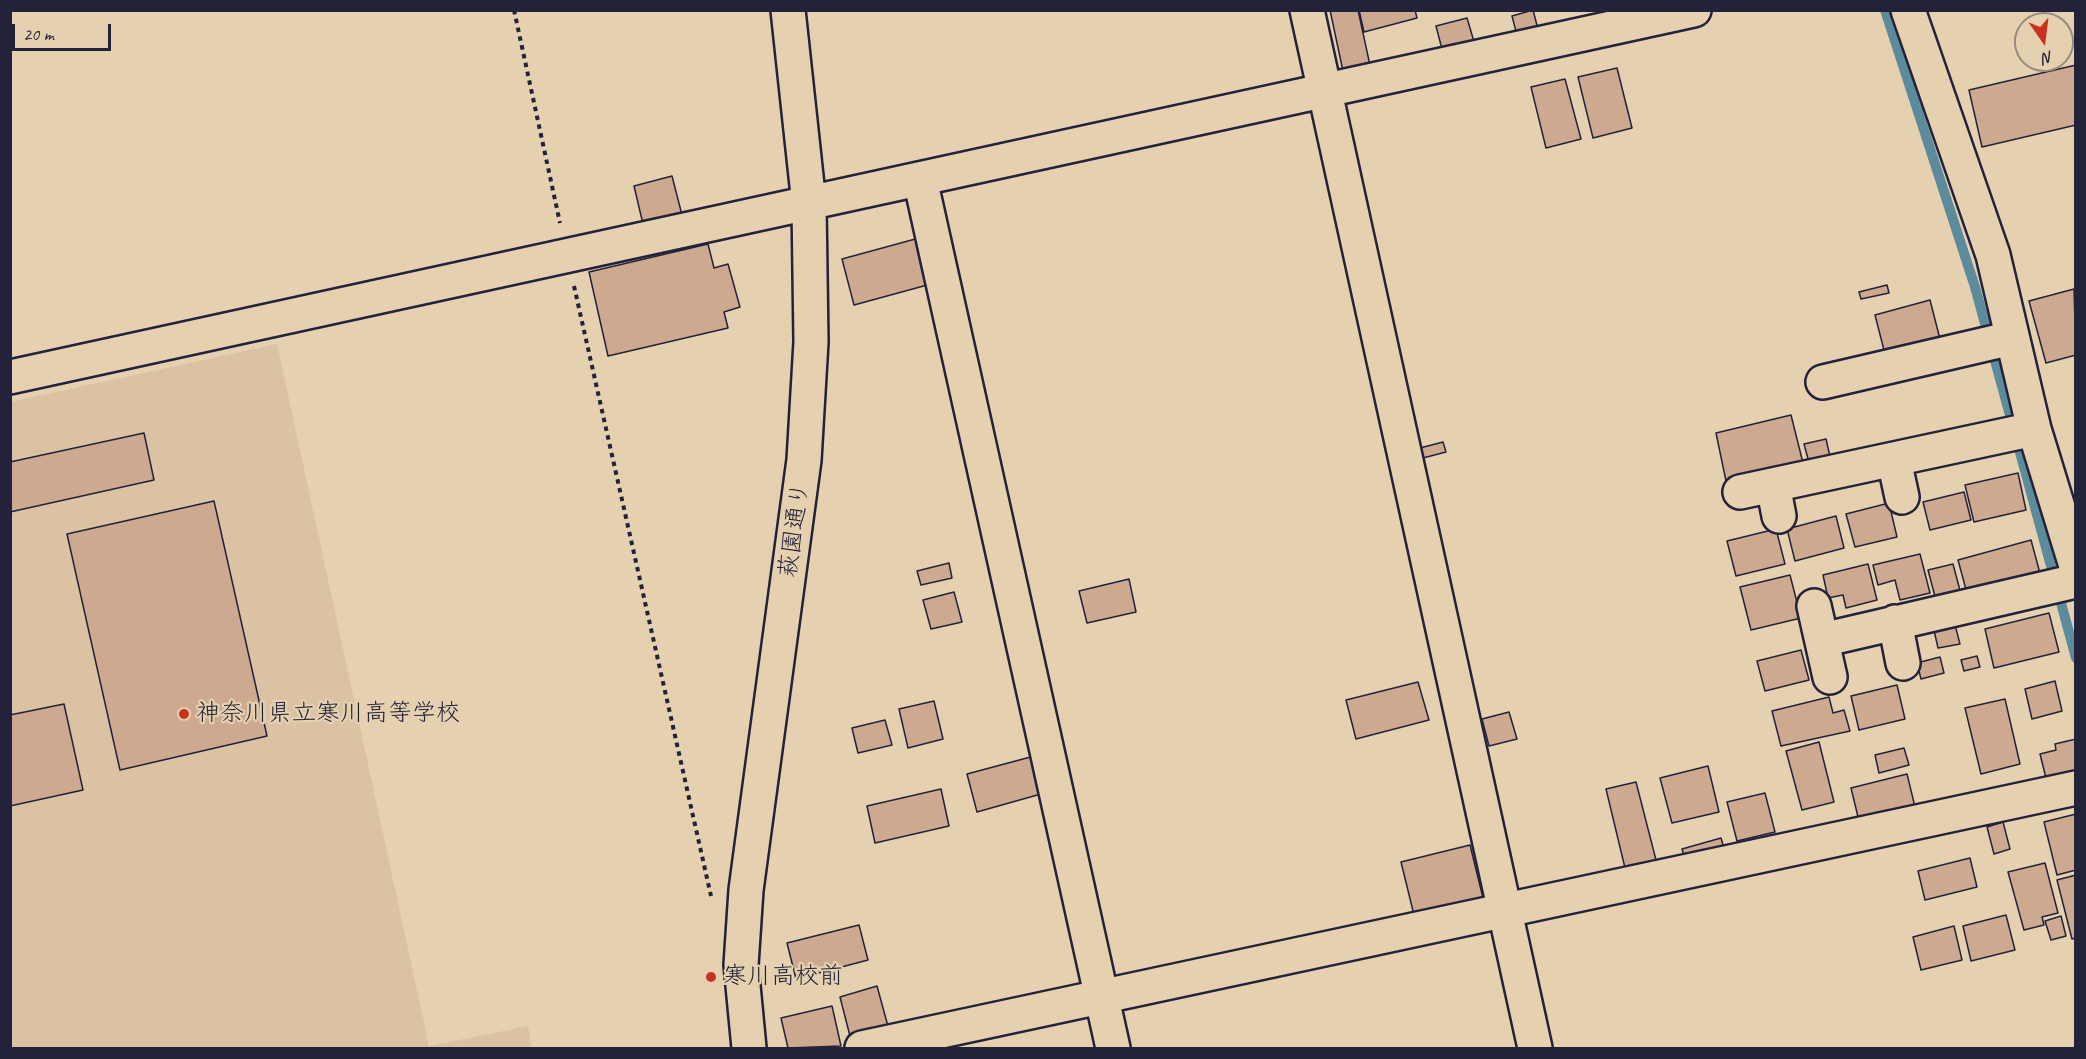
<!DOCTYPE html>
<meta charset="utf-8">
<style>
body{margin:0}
#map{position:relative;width:2086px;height:1059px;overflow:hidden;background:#e5d1af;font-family:Caveat,sans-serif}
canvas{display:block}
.frame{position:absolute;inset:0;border:12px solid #22223b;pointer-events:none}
.north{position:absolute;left:2014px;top:12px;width:60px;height:60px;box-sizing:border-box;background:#e5d1af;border:2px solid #978b81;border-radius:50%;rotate:166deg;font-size:16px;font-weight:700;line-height:24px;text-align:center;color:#22223b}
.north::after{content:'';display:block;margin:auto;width:21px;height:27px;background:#c8321e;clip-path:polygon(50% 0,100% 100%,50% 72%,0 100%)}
.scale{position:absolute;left:12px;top:24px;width:99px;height:27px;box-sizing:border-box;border:3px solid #22223b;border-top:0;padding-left:8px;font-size:18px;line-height:21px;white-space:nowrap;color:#22223b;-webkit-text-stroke:4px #e5d1af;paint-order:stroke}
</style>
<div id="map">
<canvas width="2086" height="1059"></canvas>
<div class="frame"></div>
<div class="north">N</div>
<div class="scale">20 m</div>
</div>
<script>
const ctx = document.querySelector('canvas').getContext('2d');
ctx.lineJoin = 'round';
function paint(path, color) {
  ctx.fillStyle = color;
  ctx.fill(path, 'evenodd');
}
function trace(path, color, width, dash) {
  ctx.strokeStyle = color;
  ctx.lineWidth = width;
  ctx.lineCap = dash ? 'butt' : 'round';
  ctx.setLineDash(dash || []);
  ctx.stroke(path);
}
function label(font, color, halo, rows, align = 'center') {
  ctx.font = font + ' Caveat,"Klee One",sans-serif';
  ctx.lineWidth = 4.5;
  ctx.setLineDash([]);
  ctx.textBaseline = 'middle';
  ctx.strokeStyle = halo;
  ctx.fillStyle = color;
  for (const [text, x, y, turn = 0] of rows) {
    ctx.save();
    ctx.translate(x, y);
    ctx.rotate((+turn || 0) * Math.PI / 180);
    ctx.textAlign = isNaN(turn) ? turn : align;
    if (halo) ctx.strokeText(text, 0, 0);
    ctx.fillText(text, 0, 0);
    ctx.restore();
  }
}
const built = new Path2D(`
 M277,344L429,1046L528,1026L532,1048H11L10,402Z`);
const stream = new Path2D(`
 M1885,10L1975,287L2076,658`);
const building = new Path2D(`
 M1330,10H1358L1371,70L1344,76Z
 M1359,10H1415L1417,18L1364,32Z
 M1533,10L1539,33L1518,39L1512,16Z
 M1467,18L1475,45L1443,53L1436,26Z
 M2076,65V125L1982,147L1969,90Z
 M1617,68L1632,128L1593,138L1578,77Z
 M1565,79L1581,139L1546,148L1531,87Z
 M672,176L682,215L643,224L634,186Z
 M919,238L931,284L854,305L842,259Z
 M708,244L714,268L728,264L740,307L724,312L728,328L608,356L589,272Z
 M1887,285L1889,293L1861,299L1859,292Z
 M2074,289L2076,355L2046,363L2029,301Z
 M1930,300L1941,343L1886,358L1875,315Z
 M1791,415L1803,463L1726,481L1716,433Z
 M144,433L154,480L10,512V462Z
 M1826,439L1831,461L1810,466L1804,444Z
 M1443,442L1446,452L1423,458L1420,448Z
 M2018,473L2026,510L1974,522L1965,485Z
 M1964,492L1971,520L1930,530L1923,502Z
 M214,501L267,736L120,770L67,534Z
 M1889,503L1897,537L1855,547L1846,514Z
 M1836,516L1844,548L1795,561L1787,529Z
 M1776,529L1785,564L1736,576L1727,541Z
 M2031,540L2041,577L1968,597L1958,560Z
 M1920,554L1930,593L1900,600L1895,580L1878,585L1873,565Z
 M949,563L952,578L921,585L917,571Z
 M1868,564L1877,600L1846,608L1843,595L1828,598L1823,575Z
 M1953,564L1962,598L1937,604L1928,570Z
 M1790,575L1801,618L1751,630L1740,587Z
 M1129,579L1136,612L1087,623L1079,591Z
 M954,592L962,622L931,629L923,600Z
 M2049,613L2059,652L1994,668L1985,629Z
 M1954,621L1960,644L1938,648L1933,626Z
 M1801,650L1809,680L1765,691L1757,661Z
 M1977,656L1980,667L1964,671L1961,660Z
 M1940,657L1944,673L1921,679L1917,663Z
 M2055,681L2062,711L2032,719L2025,689Z
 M1418,682L1429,720L1356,739L1346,700Z
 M1897,685L1905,719L1859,730L1851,696Z
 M1829,697L1833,713L1844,710L1850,731L1781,746L1772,711Z
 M2005,699L2020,764L1981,774L1965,708Z
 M934,701L943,739L908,748L899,709Z
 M64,704L83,790L10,806V715Z
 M1509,712L1517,739L1489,746L1482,719Z
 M885,720L892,745L858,753L852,728Z
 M2076,739V778L2048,786L2040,754L2056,750L2055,744Z
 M1819,742L1834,802L1802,810L1786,751Z
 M1904,748L1909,765L1879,773L1875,755Z
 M1038,755L1048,792L977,812L967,774Z
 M1708,766L1719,812L1672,823L1660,778Z
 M1907,774L1916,811L1860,825L1851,788Z
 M1636,782L1656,860L1625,868L1606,789Z
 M941,789L949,826L875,843L867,806Z
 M1765,793L1775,832L1737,841L1727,802Z
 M2076,814V870L2057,875L2044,822Z
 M2003,822L2010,849L1994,854L1987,827Z
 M1721,838L1724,848L1685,859L1682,849Z
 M1470,845L1483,898L1414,915L1401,862Z
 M1970,858L1977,887L1925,900L1918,871Z
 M2045,863L2058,913L2042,917L2044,925L2024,930L2008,872Z
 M2076,875V938L2072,939L2057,880Z
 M2006,915L2015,950L1971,961L1963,926Z
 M2061,916L2066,936L2051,940L2045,921Z
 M859,925L868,960L796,979L787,943Z
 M1954,926L1962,960L1921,970L1913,937Z
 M877,986L889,1030L851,1040L840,997Z
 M832,1006L841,1046L788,1048L781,1018Z`);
const path = new Path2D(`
 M514,10L560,223
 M574,286L711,896`);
const minor = new Path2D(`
 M1307,10L1535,1048
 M1908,10L1993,255L2034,429L2076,566
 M920,179L1113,1048
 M10,377L1694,10
 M1823,382L2012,338
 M1894,460L1902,497
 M1773,485L1779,516
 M1740,492L2034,429
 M1814,606L1830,677
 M1895,622L1903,663
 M1822,640L2076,581
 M749,1048L741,965L746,890L804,460L811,342L809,204L788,10
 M862,1048L2076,788`);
const markers = [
 [184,714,6,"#c8321e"],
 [711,977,6,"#c8321e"]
];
const streetNames = [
 ["萩園通り",795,530,-82]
];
const poiNames = [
 ["神奈川県立寒川高等学校",196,714],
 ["寒川高校前",723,977]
];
paint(built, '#dac2a3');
trace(stream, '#5c8c9c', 10);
paint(building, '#cda98f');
trace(building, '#22223b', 1.5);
trace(minor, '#22223b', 38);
trace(path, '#22223b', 4, [4.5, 4.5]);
trace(minor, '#e5d1af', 33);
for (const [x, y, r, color] of markers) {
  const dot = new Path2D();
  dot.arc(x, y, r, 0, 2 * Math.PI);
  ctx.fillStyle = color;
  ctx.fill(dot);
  trace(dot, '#e5d1af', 2);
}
label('24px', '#22223b', '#e5d1af', streetNames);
label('24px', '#22223b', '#e5d1af', poiNames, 'left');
</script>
